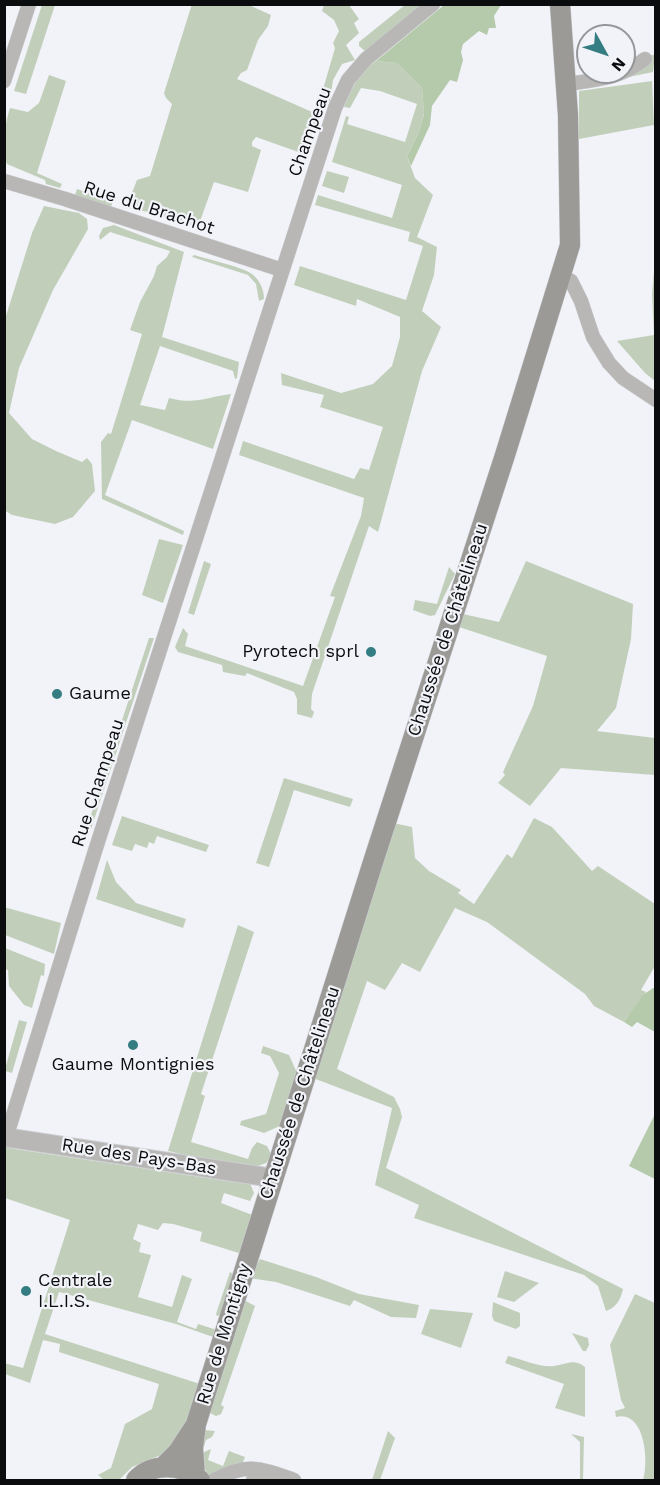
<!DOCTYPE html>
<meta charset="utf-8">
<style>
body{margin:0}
#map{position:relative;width:660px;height:1485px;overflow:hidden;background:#f1f3f8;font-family:"Work Sans",sans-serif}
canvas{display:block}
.frame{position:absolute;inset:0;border:6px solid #0b0c0e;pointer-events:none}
.north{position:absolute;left:576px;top:24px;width:60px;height:60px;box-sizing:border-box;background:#f1f3f8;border:2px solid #95979a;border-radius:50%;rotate:130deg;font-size:16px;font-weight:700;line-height:24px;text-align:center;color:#0b0c0e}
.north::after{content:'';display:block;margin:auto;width:21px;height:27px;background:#347d82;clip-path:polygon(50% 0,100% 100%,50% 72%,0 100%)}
</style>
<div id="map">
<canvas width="660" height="1485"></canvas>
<div class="frame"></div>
<div class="north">N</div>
</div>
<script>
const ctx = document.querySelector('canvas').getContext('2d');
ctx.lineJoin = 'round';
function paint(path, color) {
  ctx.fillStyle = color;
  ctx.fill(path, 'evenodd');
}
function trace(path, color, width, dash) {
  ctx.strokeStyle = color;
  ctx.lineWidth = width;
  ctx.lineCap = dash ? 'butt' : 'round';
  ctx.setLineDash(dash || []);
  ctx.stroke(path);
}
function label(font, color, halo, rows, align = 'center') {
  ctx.font = font + ' "Work Sans",sans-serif';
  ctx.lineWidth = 4.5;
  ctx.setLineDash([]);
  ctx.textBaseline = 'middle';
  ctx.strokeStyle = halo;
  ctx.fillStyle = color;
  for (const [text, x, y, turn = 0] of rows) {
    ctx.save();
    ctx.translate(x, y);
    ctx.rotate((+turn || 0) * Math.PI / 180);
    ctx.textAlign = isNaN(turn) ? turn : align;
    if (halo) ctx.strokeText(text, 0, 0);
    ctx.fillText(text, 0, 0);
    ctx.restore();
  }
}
const green = new Path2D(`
 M192,4L249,5L271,15L268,26L258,40L247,70L241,73L237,79L319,115L304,154L256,137L252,142V146L261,150L248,192L214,182L198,227L149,212L126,208L137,180L150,176L172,104L166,98L164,93Z
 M42,5H55L26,94L14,91Z
 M324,5H349L359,19L354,23L359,33L346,45L355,60L342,64L333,80L330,101L326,105L319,103L335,48L333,43L339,31L334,20L322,11Z
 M405,5H421L365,51L359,46V42Z
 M650,55H655L653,72L624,78Z
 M376,61L397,63L422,88L424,113L418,134L407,156L415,178L433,195L417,237L437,247L434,275L422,311L441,327L422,371L378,532L369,526L312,694L311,709L314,712L312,718L297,714V699L294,692L247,673L245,676L223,672L222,665L178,652L175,647L183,628L188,634L185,646L303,686L335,597L330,596L361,516L364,498L239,455L243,441L354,479L360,468L369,470L383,427L320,407L324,395L282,385L281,373L341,393L373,384L392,366L400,337V317L357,299L356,306L294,285L300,266L406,300L423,246L408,241L410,232L315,205L318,195L392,218L402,185L332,162L346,116L349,117L347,124L405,142L417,104L380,91L361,88L350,108L344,107C351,90 359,71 376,61Z
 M49,75L66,81L37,173L62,184L60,188L46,184L45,180L7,164C0,149 5,124 10,108L28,112L39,103Z
 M652,81L654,125L579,139V91Z
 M327,171L349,177L344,193L322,186Z
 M77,189L113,201L111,207L75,195Z
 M44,206L79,213L87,219L88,229L53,290L19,368L9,413L32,439L56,451L82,462L87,458L92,464L95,491L73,517L55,524L12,515L4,510L5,319L32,233Z
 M114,225L184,252L162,337L239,362L237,378L235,379L233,371L160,346L140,405L165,410L169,398C196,405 206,397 231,394L213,449L132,420L105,495L184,531L183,535L102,499L101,442L108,433L111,434L142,334L130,330L140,302L154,276L157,266L167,257L170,251L110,232L100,240L99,236L103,228Z
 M194,255C207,259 243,267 252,274C260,280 264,290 264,299L259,301L256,284L248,275L192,257Z
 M655,260L656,381H655L645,373L617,341L654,335L652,294Z
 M159,539L183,545L163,603L142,595Z
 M204,561L211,564L194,615L188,613Z
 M526,561L633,604L631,639L616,708L597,731L655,738V775L561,768L530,806L498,783L505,775L503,772L533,706L547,656L459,627L463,614L499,622Z
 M449,567L455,574L435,615L430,616L413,610L415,600L437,604Z
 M149,638H154L91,829L87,827Z
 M284,778L353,799L350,807L294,790L269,867L256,863Z
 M122,816L209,845L206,852L157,836L154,844L149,842L147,848L135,844L132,851L112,845Z
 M534,818L552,827L592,871L598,866L655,904V966L641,990L646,992L624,1022L594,1006L585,994L487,922L455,908L420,972L402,963L385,990L367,981L337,1069L394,1097L400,1109L402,1117L386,1168L623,1289C621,1299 616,1308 606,1311L598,1286L584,1275L414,1218L419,1205L375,1185L392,1108L313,1078L393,823L412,827L415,858L429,871L461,890L458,893L474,904L507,854L512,858Z
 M107,860L116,882L136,903L186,919L183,928L96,899Z
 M4,907L61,923L54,954L5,935Z
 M238,925L254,932L201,1094L205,1096L191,1142L248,1159L252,1148L257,1142L267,1146L272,1156L266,1163L250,1169L168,1151Z
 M5,948L45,964L44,976L41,975L32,1008L24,1005L9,986L8,970L5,969Z
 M19,1020L27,1022L12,1073L5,1071V1069Z
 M263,1046L289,1055L298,1075L282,1125L264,1133L240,1125L241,1121L266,1114L279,1073L270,1056L261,1053Z
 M5,1146L15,1149L220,1180L250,1183L254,1193L250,1201L224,1193L221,1203L255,1216L242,1254L200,1241L202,1232L173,1224L163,1223L158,1230L138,1224L133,1239L141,1243L139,1252L151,1255L138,1297L172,1307L182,1275L192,1279L177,1322L196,1329L198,1324L217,1330L216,1338L176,1324L59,1292L45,1334L200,1384L180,1441L166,1453L132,1467L119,1480H104L98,1475L111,1468L125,1424L152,1409L159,1384L59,1352L60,1344L43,1340L30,1383L5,1374L4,1363L23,1368L70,1220L5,1198Z
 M260,1259L316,1277L359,1294L419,1305L416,1318L391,1317L354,1300L350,1306L276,1282L249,1278Z
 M505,1271L539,1283L514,1302L497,1297Z
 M230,1272L236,1276L223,1314L217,1316L216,1314Z
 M635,1294L655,1303L656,1480H643C649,1461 645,1410 616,1417L615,1411L625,1408L621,1400L610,1345Z
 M244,1300L255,1306L221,1405L224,1407L221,1414L216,1416L208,1412Z
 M493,1302L520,1313V1326L516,1329L494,1321L492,1316Z
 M430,1309L473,1313L461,1348L421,1334Z
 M572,1333L588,1338L589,1345L586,1351H583Z
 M508,1356C522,1359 540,1368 554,1366C567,1364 574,1358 585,1367V1417L555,1408L564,1384L505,1363Z
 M204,1430L215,1431L212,1437L206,1440L202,1453L211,1449L208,1460L223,1466L229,1451L245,1457L242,1464L208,1475L200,1459Z
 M388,1431L395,1438L380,1480H372Z
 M571,1434L584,1437L583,1480H580V1442Z`);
const forest = new Path2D(`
 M444,5H501L494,16L496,28H489L487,35L479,31L463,44L461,52L463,60L457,82L450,80L432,106L430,125L411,166L407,156L418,134L424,114L422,88L397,63L376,61Z
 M653,988H655V1032L637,1022L632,1027L624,1022L643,995Z
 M655,1114V1179L629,1166Z`);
const minor = new Path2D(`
 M4,81L29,4
 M567,84C596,80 621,78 645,59
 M4,181L65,199L282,270
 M560,275L571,281L581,301L593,337L609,363L623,378L656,400
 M6,1138L95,851L335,108L348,80L366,59L433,4
 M214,1480C247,1462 260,1468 294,1480
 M253,1480H262`);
const tertiary = new Path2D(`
 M4,1137L273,1178`);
const secondary = new Path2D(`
 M163,1467L178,1452L195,1426
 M195,1476L193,1448L196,1424L374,859L505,455L570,245L568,115L560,4
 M136,1480C152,1462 183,1464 200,1480`);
const markers = [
 [371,652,6,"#347d82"],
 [57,694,6,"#347d82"],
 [133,1045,6,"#347d82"],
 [26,1291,6,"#347d82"]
];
const streetNames = [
 ["Champeau",310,132,-70],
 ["Rue du Brachot",149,208,18],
 ["Chaussée de Châtelineau",448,630,-72],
 ["Rue Champeau",98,783,-72],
 ["Chaussée de Châtelineau",300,1093,-72],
 ["Rue des Pays-Bas",139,1157,9],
 ["Rue de Montigny",224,1334,-73]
];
const poiNames = [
 ["Pyrotech sprl",359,652,"right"],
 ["Gaume",69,694],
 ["Gaume Montignies",133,1065,"center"],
 ["Centrale",38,1281],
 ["I.L.I.S.",38,1302]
];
paint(green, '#c1cfba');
paint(forest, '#b4caaa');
trace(minor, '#ccced3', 15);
trace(tertiary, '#ccced3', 20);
trace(secondary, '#ccced3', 21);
trace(minor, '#b8b7b5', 14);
trace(tertiary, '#b8b7b5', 18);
trace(secondary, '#9c9a97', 20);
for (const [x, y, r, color] of markers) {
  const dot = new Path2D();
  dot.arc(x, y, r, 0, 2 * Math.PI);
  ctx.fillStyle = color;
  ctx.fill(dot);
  trace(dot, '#f1f3f8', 2);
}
label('18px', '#0b0c0e', '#f1f3f8', streetNames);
label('18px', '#0b0c0e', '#f1f3f8', poiNames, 'left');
</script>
